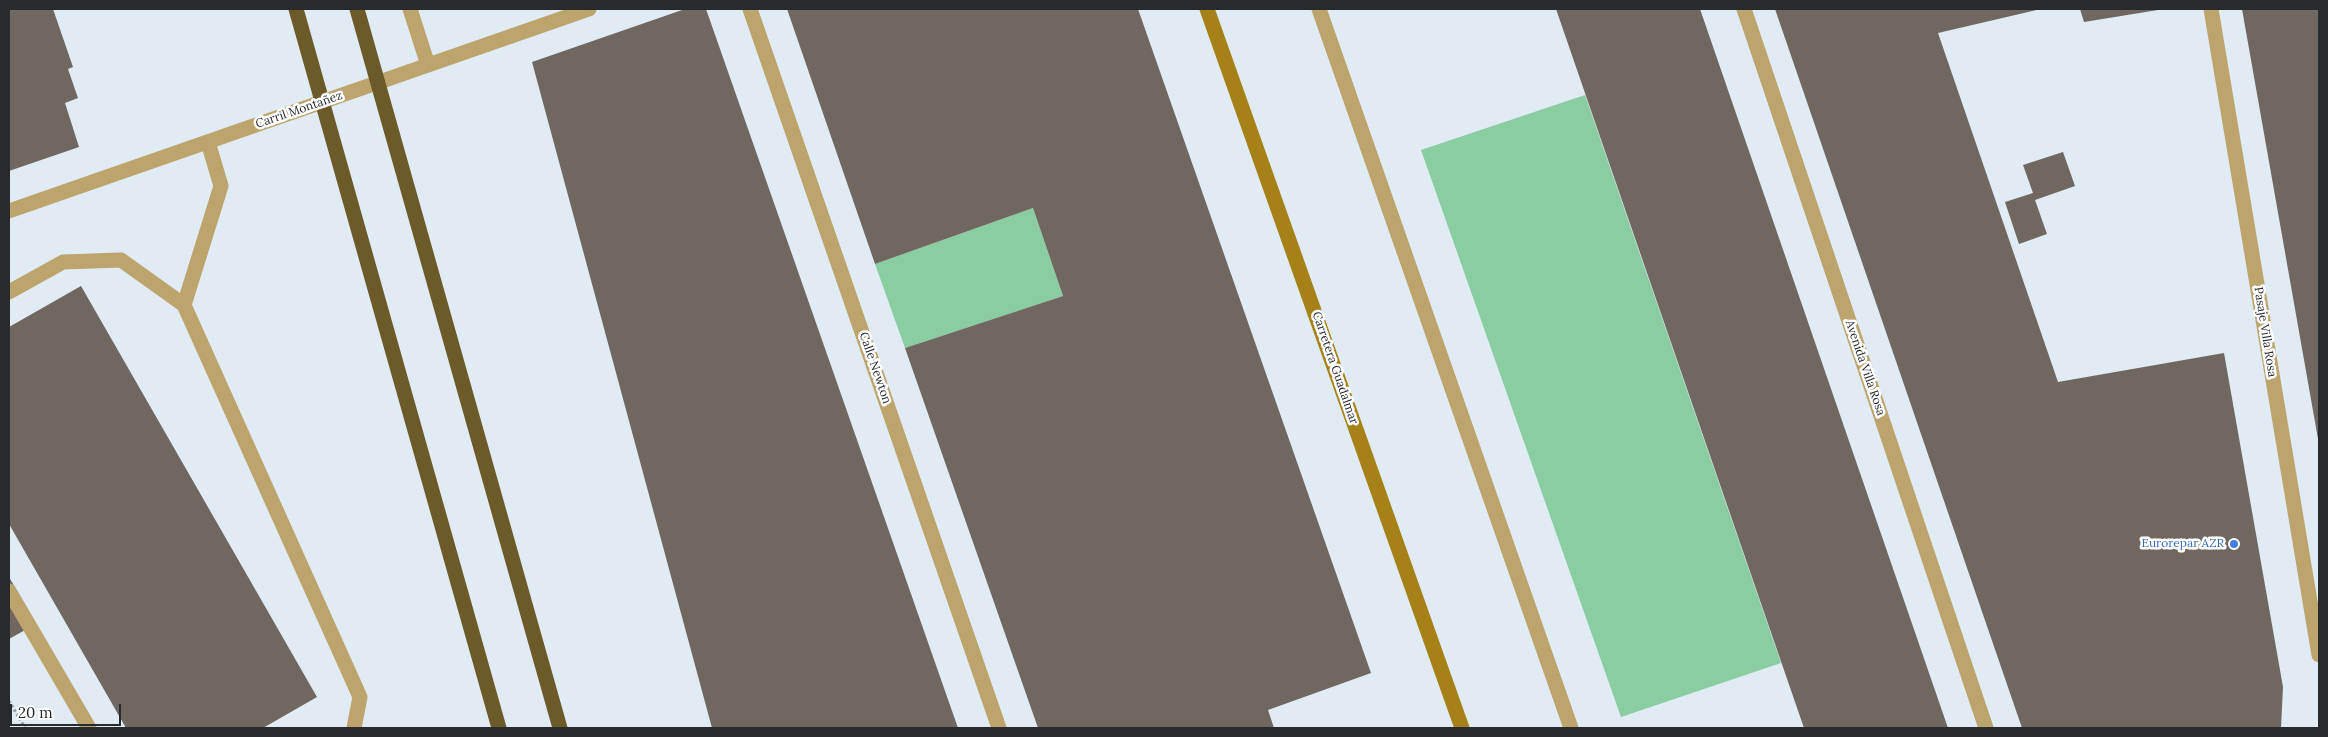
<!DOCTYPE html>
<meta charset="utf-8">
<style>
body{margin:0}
#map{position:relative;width:2328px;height:737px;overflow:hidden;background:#e0ebf4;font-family:Lora,serif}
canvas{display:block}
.frame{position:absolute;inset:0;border:10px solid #272b2e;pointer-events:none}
.scale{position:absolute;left:10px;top:704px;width:111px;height:22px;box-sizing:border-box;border:2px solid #272b2e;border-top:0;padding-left:6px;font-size:15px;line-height:18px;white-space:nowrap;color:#272b2e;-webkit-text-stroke:4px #fff;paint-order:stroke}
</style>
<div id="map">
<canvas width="2328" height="737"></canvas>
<div class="frame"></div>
<div class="scale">20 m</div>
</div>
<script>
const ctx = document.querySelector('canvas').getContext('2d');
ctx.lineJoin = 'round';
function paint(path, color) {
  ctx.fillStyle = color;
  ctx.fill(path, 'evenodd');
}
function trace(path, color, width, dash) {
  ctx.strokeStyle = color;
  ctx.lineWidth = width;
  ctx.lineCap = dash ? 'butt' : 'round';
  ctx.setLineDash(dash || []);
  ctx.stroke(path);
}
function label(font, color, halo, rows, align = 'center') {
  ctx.font = font + ' Lora,serif';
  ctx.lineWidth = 5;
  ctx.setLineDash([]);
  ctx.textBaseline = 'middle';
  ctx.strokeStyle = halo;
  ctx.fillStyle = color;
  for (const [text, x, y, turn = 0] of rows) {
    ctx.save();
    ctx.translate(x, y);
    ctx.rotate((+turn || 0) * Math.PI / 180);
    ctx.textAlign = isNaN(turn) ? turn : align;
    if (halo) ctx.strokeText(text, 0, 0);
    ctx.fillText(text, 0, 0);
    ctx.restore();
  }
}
const green = new Path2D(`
 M1585,95L1781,663L1621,717L1421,150Z
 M1033,208L1063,296L905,348L875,264Z`);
const building = new Path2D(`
 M9,9H53L73,67L68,69L78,98L65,103L79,147L9,171Z
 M685,9H706L958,728H712L532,62Z
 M787,9H1138L1371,673L1268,710L1274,728H1038L905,348L1063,296L1033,208L875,264Z
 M1556,9H1700L1948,728H1804Z
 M1775,9H2041L1938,33L2058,382L2224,353L2283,687L2281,728H2022Z
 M2080,9H2158V10L2084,22Z
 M2242,9H2319V439H2318Z
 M2063,152L2075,186L2035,200L2047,234L2019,244L2005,202L2033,193L2023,165Z
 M81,286L317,697L263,728H126L9,524V327Z
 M9,577L36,624L9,639Z`);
const path = new Path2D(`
 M9,701L25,728`);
const lane = new Path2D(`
 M9,292L63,262L121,260L184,305L360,697L354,728
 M184,305L221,186L208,142
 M9,591L89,728`);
const street = new Path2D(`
 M410,9L428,65
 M750,9L999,728
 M1319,9L1571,728
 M1744,9L1986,728
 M2211,9L2319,655
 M9,211L589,9`);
const secondary = new Path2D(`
 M1207,9L1462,728`);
const highway = new Path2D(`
 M296,9L499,728
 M357,9L560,728`);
const markers = [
 [2234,544,5,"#3f7fe0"]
];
const streetNames = [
 ["Carril Montañez",299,110,-19],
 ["Pasaje Villa Rosa",2265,332,81],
 ["Calle Newton",875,368,71],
 ["Carretera Guadalmar",1335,368,71],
 ["Avenida Villa Rosa",1865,368,71]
];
const shopNames = [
 ["Eurorepar AZR",2224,544]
];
paint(green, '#89cda1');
paint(building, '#716761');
trace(path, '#939ba1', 3, [2.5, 2.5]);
trace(lane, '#bca46c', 15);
trace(street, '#bca46c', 15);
trace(secondary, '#a58118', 15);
trace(highway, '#6c5a29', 15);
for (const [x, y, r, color] of markers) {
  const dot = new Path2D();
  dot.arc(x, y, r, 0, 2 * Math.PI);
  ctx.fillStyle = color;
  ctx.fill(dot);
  trace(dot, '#fff', 2);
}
label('12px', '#272b2e', '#fff', streetNames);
label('12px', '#366cbe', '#fff', shopNames, 'right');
</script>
